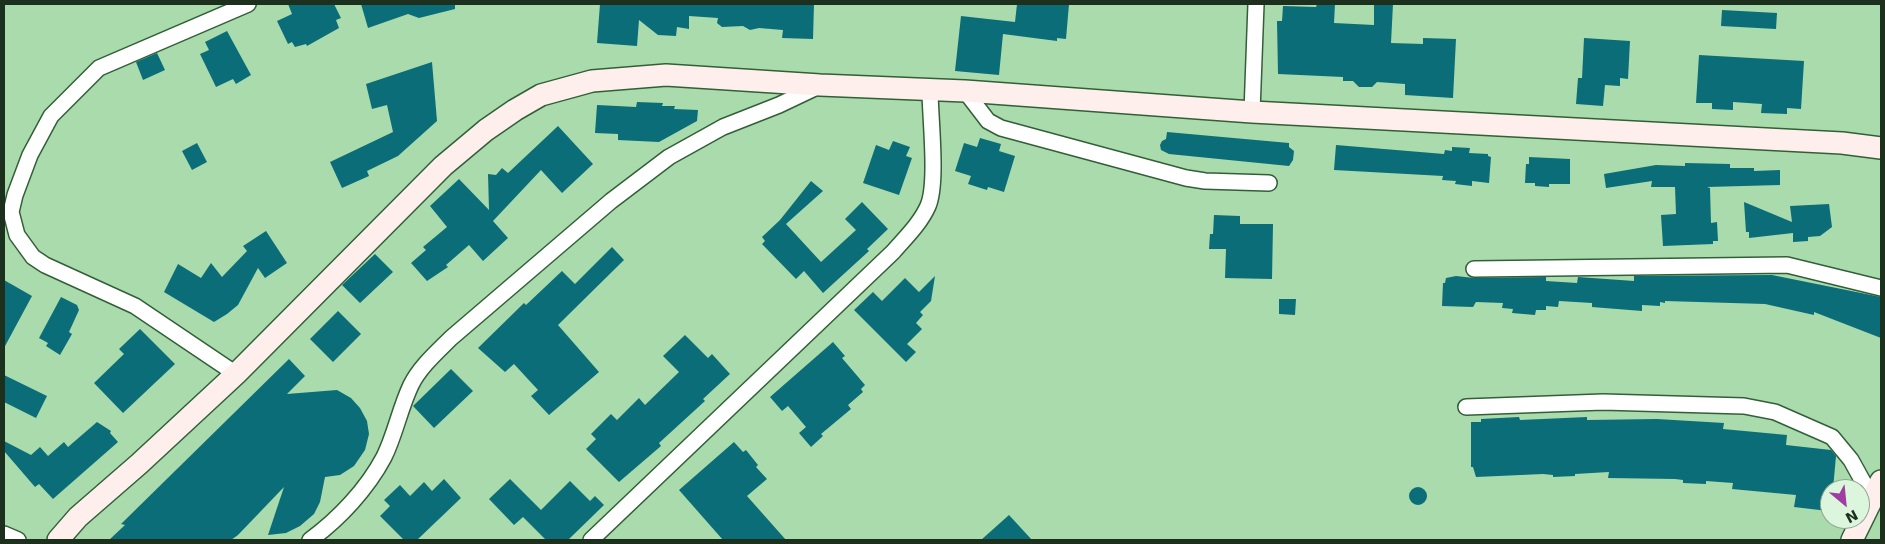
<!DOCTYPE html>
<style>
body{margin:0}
#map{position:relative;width:1885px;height:544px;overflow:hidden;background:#aadbad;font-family:"DejaVu Sans",sans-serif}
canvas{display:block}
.frame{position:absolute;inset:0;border:5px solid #1d301e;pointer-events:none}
.north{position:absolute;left:1820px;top:479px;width:50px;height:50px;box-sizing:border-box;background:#dcf5dd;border:1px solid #90a691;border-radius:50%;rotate:152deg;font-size:14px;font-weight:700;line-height:20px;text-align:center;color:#1d301e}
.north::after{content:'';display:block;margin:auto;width:18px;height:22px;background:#a03da3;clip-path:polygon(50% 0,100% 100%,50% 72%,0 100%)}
</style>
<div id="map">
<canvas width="1885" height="544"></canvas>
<div class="frame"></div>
<div class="north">N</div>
</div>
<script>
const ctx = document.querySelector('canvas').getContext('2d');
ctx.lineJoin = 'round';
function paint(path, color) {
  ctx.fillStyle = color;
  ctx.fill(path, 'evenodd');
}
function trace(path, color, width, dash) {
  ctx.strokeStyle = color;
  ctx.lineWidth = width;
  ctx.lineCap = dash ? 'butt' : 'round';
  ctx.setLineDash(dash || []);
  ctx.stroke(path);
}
const building = new Path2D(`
 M288,4H334L341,18L336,20L339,28L307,46L306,44L295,47L292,42L288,44L277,21L292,14Z
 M361,4H455V9L419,18L408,14L368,28Z
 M600,4H814L813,39L782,38L783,30L759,28L750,30L743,26L722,27L717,23L718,18L689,16V29L677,27L676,36L658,35L639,20L637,46L597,43Z
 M1017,4H1069L1066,39L1057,38V41L1003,34L999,75L955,71L961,16L1015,22Z
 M1317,4H1335L1334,23L1374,25V4H1393L1391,43L1423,44V38L1456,39L1453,98L1405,95V84L1377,82L1372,87H1359L1353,81H1343V77L1278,74L1277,21H1282L1283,6L1316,7Z
 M1722,10L1777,13L1776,29L1721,26Z
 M227,31L251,75L236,84L233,79L216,87L200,54L209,50L205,42Z
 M1584,38L1630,41L1628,79L1620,78V86L1605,85L1603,106L1576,104L1578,78H1582Z
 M157,53L165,70L143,80L136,62Z
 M1699,55L1804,61L1801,109L1787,108V114L1761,113L1762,104L1733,102V110L1712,109V103H1696Z
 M432,62L437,121L398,156L367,171L369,176L342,188L330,162L393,132L387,105L372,109L366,84Z
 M637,102L663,103L662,106H675L674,109L698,110L697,121L659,142L618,140V134L595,133L597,105L636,107Z
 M558,126L593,164L562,193L541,170L493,221L508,238L483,261L469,245L446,265L448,267L427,281L411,263L426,250L423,247L447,227L430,206L459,179L489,210L488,174L496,175L502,168L508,173Z
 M1167,132L1289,143V147L1294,151L1293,160L1289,166L1169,154L1161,150L1160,145L1162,141L1166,139Z
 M980,138L1001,144L999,151L1015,156L1004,192L988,187L987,190L968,184L971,176L955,171L964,143L977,147Z
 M893,141L910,147L906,156L912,158L899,195L863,183L876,145L889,150Z
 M197,143L207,162L192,170L182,151Z
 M1336,145L1444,154L1445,150L1452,151V147L1470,148L1469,153L1488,154V156L1491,157L1489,183L1472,181V186L1455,184L1456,181L1442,180L1443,176L1334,170Z
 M1529,157L1570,159V184H1549V187L1535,186V183H1525L1526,164H1529Z
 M1685,163L1730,164V168H1754V171L1780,170V185L1707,187L1710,188L1711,223L1717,222L1718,241H1713V244L1663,246L1661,215L1676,214L1675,187H1651L1652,181L1606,188L1604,174L1656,165L1685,166Z
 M811,181L823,191L786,224L821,262L856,230L845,219L862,202L888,229L867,249L869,251L823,293L804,271L796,279L762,244L765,241L762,237L780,220Z
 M1744,202L1792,222L1790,206L1829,204L1832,227L1820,236L1808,237V241L1793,242V233L1749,238V232H1746Z
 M1214,215L1240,216V224H1273L1272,279L1225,278L1226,249H1209L1210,234H1213Z
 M266,231L287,263L265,278L258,268L238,305L227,314L214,322L164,292L178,264L201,278L211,263L222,277L247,251L243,246Z
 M612,247L624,260L558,325L599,372L549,415L531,396L538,390L514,364L505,372L478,348L524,303L526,305L562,271L575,284Z
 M375,254L393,272L360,303L342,285Z
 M1772,275L1881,297V338L1814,312V315L1765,304L1665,301V303L1660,302V306L1642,305V311L1592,307V303L1559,301L1558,307L1546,306V310H1536L1535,315L1512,313L1513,309L1502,308L1503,303L1476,302L1473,307L1442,306L1443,283H1445L1446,278L1456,276L1474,278L1546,277V281L1577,283L1578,277L1634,281V276Z
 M935,276L931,301L920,312L923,315L916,323L922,329L907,344L916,352L906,362L854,310L873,292L882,301L905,278L919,292Z
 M4,280L32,296L4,348Z
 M61,297L77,305L79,310L69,332L72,334L60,355L46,346L48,343L39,338Z
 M1279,299H1296L1295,315L1279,314Z
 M338,311L361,334L333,362L310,339Z
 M140,329L175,364L123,413L94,383L124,354L119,349Z
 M685,335L708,358L712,354L730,374L703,399L705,401L659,443L661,446L619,482L586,449L596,439L591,434L611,414L617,420L639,398L645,405L679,372L663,356Z
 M833,342L845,356L842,358L865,385L861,389L863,392L848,405L851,409L821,434L823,436L811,447L799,433L806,427L788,406L782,411L770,397Z
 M289,359L305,376L287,394L337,390L351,398L360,408L367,421L369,434L365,450L354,466L340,475L325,477L320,502L314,514L300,526L286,533L268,535L284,487L238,535L231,540H109L125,525L121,524Z
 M451,369L473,391L434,428L413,406Z
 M4,375L47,396L36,418L4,402Z
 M1519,417L1520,420L1587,417V420L1657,419L1724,423L1723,429L1787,435L1786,445L1831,450L1836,456L1833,489H1830L1828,511L1794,507L1796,495L1732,489L1733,483L1706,481V484L1683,483V480L1675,479L1608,478L1609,472L1575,474V476L1553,477V475L1543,474L1476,477L1473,467H1471V422H1481V419Z
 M97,422L111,431L110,433L118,442L53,499L39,484L35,487L4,451V441L31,455L40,447L48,456L64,442L68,447Z
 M734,442L743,452L746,450L758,465L756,467L767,479L747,496L786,540H723L679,490Z
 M444,479L461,498L417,540H404L380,516L390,506L384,500L400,485L410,496L424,482L432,491Z
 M510,479L541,510L570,481L590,501L595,496L604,505L568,540H546L523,517L514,525L489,499Z
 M1409 496a9 9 0 1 1 18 0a9 9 0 1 1-18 0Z
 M1009,515L1032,540H981Z`);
const street = new Path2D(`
 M965,91L988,121L1001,128L1186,178L1205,181L1269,183
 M1252,112L1256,4
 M1474,269L1787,265L1881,288
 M236,374L135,306L45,265L33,257L17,235L11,212L15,195L30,155L51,116L99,68L248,4
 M1466,407L1603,402L1744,406L1775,412L1832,437L1851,460L1872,498
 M4,534L18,540
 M310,540C339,519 367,489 384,457C395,435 400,408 411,385C420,367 436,353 451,338L611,201L669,157L723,127L779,105L819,86
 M591,540L893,252C905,238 920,224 928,206C938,183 930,117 930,90`);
const secondary = new Path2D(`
 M58,540L78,517L139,464L236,374L443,166L486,130L515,110L541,95L592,81L666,75L820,85L965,91L1252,112L1842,143L1881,148
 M1852,540L1881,481`);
paint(building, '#0b6d77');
trace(street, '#325f37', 18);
trace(secondary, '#325f37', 24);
trace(street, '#fff', 15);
trace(secondary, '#feefed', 21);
</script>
